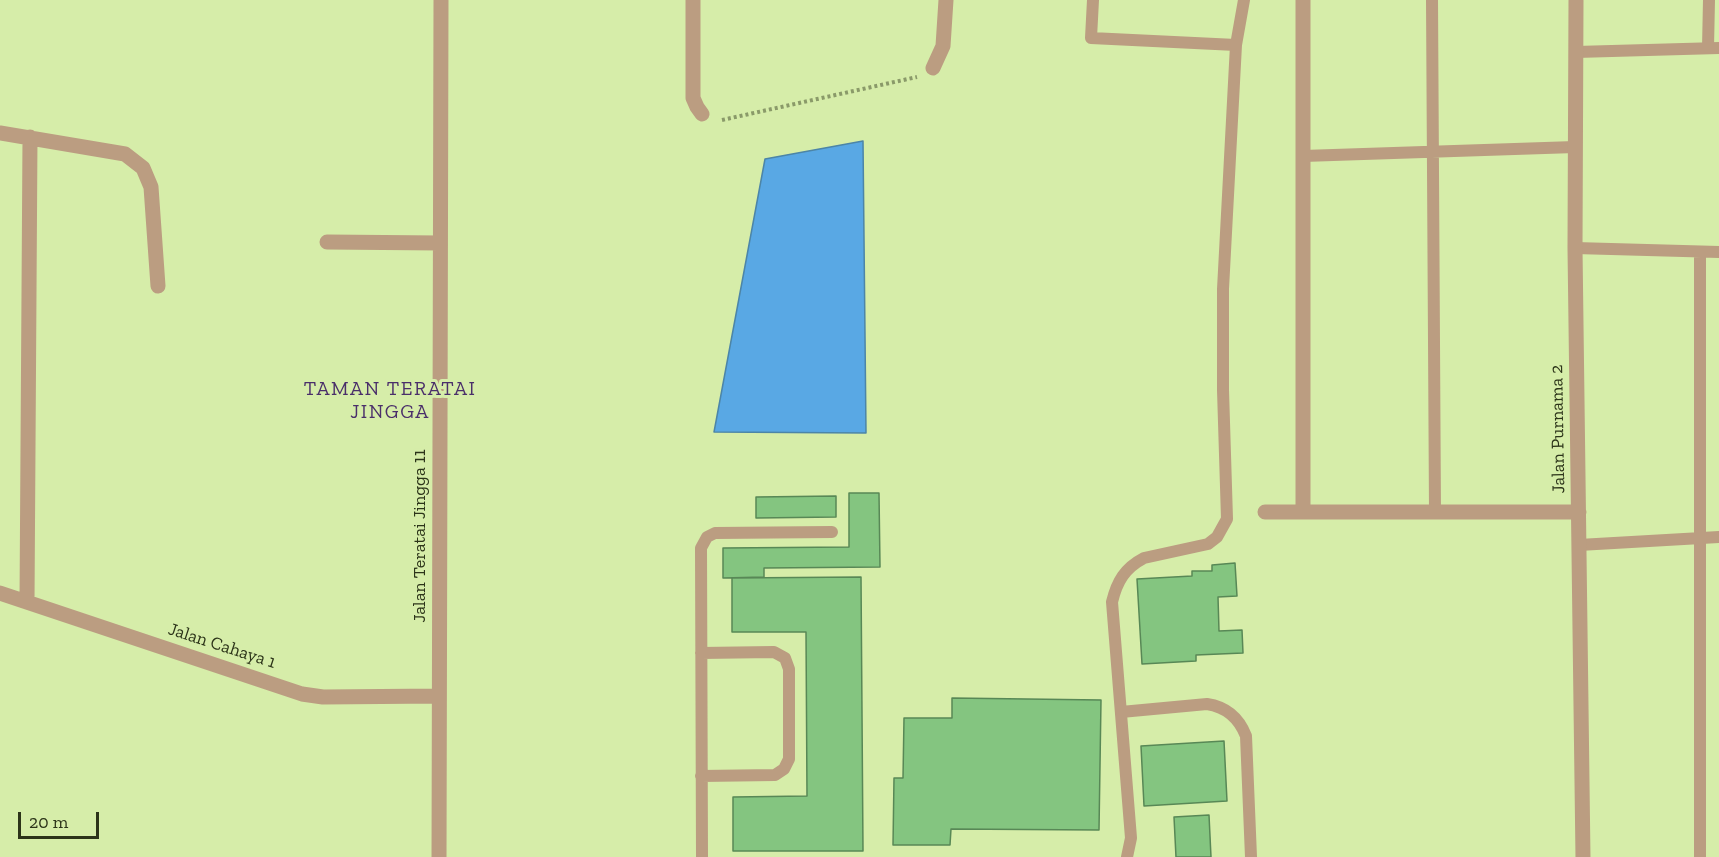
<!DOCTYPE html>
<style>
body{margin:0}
#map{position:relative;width:1719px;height:857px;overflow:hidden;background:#d6eda9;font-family:"Zilla Slab",serif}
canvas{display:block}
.scale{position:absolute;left:18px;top:812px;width:81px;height:27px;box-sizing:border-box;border:3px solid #2c3419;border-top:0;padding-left:8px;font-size:18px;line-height:21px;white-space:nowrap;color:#2c3419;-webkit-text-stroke:4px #d6eda9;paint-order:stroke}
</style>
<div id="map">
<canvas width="1719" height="857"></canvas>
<div class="scale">20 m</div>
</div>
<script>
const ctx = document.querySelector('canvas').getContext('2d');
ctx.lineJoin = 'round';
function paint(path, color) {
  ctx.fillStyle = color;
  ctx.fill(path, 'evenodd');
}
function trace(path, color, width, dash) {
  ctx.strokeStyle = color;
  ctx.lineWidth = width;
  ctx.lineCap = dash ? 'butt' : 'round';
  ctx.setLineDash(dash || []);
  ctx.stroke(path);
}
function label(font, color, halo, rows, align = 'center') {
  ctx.font = font + ' "Zilla Slab",serif';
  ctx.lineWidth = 6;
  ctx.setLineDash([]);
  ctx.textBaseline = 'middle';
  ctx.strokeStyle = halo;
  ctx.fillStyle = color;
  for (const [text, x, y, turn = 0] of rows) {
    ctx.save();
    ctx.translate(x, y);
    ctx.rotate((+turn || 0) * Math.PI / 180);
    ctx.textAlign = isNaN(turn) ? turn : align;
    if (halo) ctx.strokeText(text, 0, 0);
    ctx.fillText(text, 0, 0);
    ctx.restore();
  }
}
const water = new Path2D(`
 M863,141L866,433L714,432L765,159Z`);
const building = new Path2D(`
 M849,493H879L880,567L764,568V577L723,578V548L849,547Z
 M836,496V517L756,518V497Z
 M1235,563L1237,596L1218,597L1219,631L1242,630L1243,653L1196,655V661L1142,664L1137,579L1192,576V571H1212V565Z
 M861,577L863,851H733V797L807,796L806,632H732V578Z
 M952,698L1101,700L1099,830L951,829L950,845H893L894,778H903L904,718H952Z
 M1224,741L1227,801L1144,806L1141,746Z
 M1209,815L1211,857H1176L1174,817Z`);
const path = new Path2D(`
 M722,120L917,77`);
const service = new Path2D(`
 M1093,0L1091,38L1236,45
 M1432,0L1435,512
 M1708,48L1709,0
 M1576,52L1719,48
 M1303,156L1575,147
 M1575,248L1719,252
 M1700,253V857
 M1579,545L1719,537
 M701,653L774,652L785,658L789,669V759L784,769L775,775L701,776
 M1121,712L1207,704C1227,707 1239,718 1246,736L1251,857
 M702,857L701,548L707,537L715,533L832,532
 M1127,857L1131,838L1112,602C1117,581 1125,568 1144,558L1208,544L1217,537L1227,519L1223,390V289L1236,45L1244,0`);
const minor = new Path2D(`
 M693,0V98L697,107L702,114
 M1303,0V512
 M1576,0L1575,248L1583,857
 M933,68L943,46L946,0
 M0,133L125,154L143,168L151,187L158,286
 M327,242L440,243
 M1265,512H1579
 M0,593L302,694L323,697L439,696
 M27,602L30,137
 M439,857L441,0`);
const streetNames = [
 ["Jalan Purnama 2",1558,429,-91],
 ["Jalan Teratai Jingga 11",420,536,-90],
 ["Jalan Cahaya 1",222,646,18]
];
const neighbourhoodNames = [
 ["TAMAN TERATAI",390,389],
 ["JINGGA",390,412]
];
paint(water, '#59a8e4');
trace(water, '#4c85a7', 1.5);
paint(building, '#84c580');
trace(building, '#588856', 1.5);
trace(path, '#8a9a69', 4, [3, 3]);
trace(service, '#bb9d81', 12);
trace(minor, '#bb9d81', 15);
label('18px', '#2c3419', '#d6eda9', streetNames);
ctx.letterSpacing = '1.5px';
label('20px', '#4a2f6a', '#d6eda9', neighbourhoodNames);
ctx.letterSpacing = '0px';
</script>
